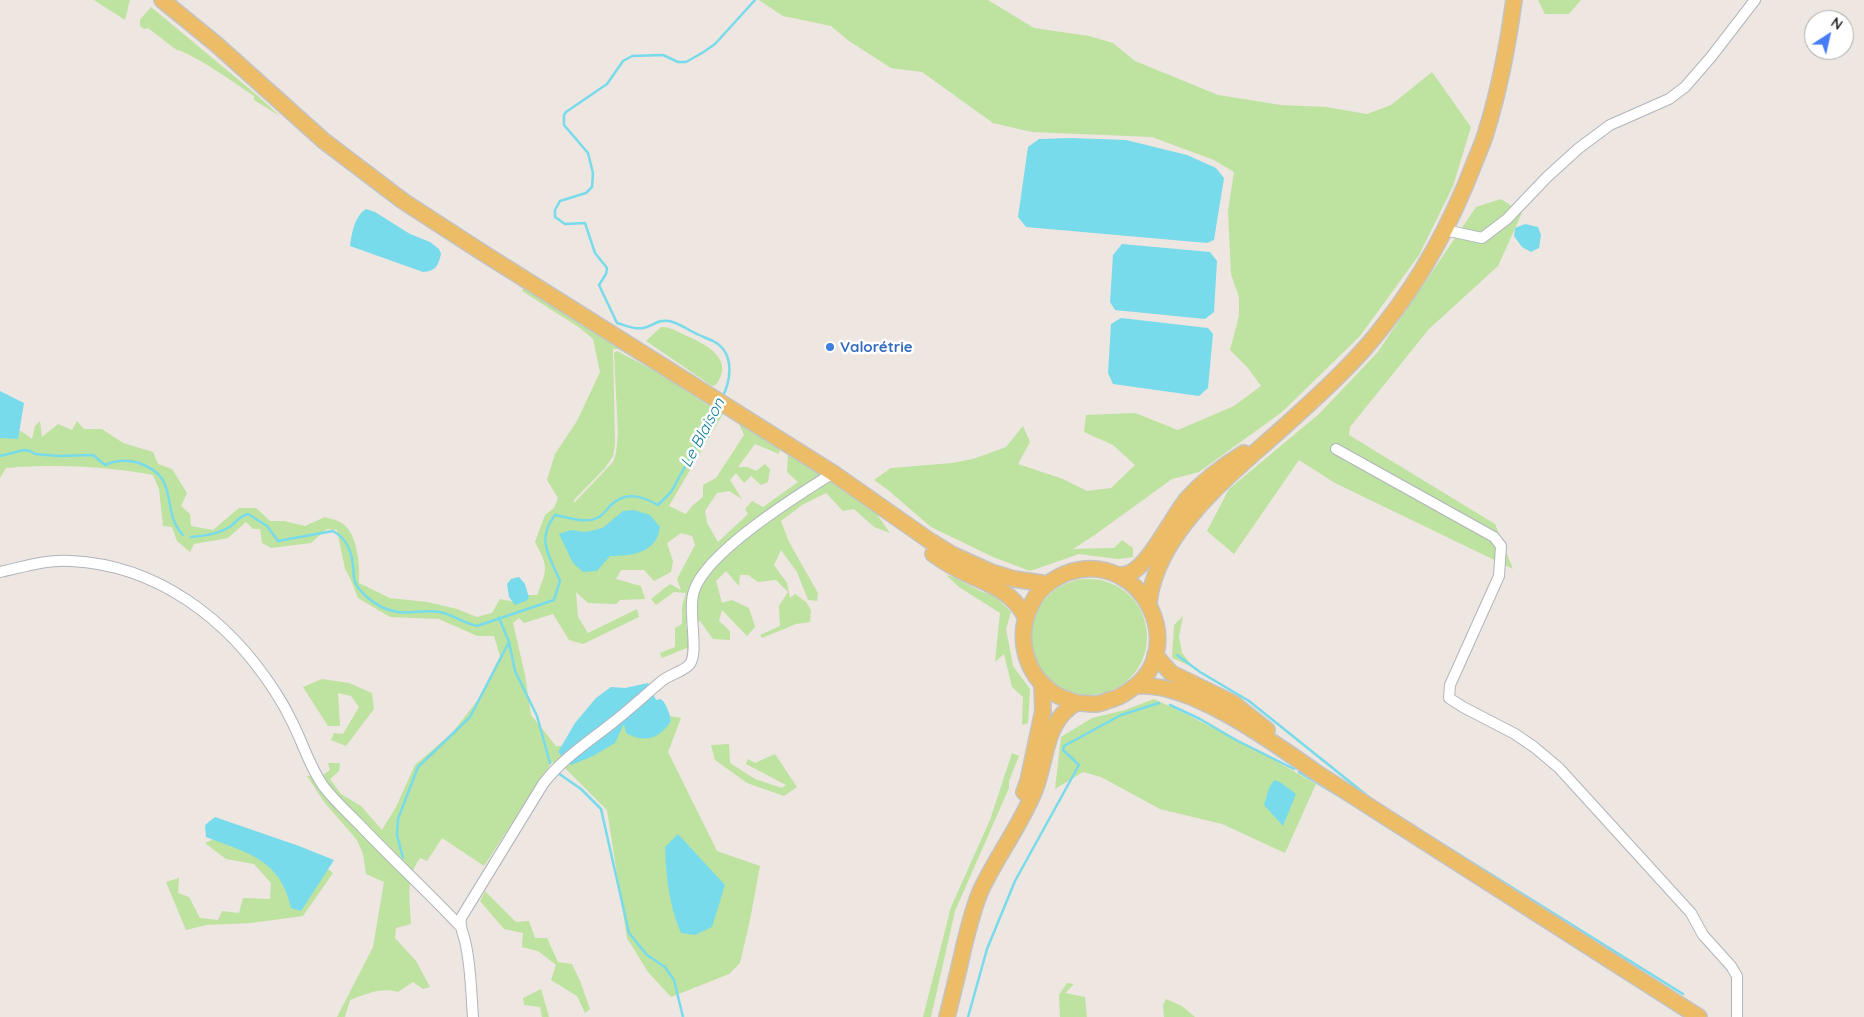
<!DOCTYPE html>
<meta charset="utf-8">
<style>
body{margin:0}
#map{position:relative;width:1864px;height:1017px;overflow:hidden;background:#eee6e0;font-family:Quicksand,sans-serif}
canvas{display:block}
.north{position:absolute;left:1804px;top:10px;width:50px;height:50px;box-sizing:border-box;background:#fff;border:1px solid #ababab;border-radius:50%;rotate:35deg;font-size:14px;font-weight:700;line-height:20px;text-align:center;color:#2d2d2d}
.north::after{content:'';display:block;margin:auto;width:18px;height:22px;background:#477cf4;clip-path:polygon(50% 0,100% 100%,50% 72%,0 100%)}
</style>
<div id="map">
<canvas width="1864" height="1017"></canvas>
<div class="north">N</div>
</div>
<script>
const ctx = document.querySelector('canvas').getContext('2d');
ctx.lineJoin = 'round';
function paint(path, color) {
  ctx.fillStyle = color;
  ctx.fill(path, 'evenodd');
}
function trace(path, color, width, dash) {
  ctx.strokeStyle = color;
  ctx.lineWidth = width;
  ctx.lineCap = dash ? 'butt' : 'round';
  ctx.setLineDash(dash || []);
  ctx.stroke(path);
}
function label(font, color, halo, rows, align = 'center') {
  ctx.font = font + ' Quicksand,sans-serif';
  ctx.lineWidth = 5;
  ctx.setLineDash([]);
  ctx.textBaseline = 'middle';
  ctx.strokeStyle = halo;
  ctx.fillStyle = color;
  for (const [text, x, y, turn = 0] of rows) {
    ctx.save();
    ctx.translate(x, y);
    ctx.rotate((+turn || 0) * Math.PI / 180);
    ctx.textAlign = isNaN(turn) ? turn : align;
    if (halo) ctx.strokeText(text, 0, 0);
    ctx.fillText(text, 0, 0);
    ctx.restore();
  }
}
const green = new Path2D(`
 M94,0H130L125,20Z
 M759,0H988L1034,28L1089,36L1113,43L1135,61L1218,95L1281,105L1326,107L1367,114L1391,105L1432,72L1471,127L1453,186L1419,255L1360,336L1282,412L1199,472L1172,479L1096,534L1073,549L1114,548L1122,540L1133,548V557L1118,559L1079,554L1030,571L993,557L931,527L888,490L874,480L891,468L952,463L973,459L1006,447L1023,426L1030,442L1018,464L1063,479L1087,491L1111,488L1135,465L1113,445L1084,432L1086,415L1135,413L1178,430L1234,406L1261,386L1248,368L1230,350L1239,316V297L1231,274L1228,211L1234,172L1214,160L1152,137L1032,132L993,123L922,72L891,68L849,41L831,26L783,16Z
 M1538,0H1581L1569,14H1545Z
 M151,7L258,96L280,116L254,100V96C230,80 206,62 179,50L178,51L148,28L144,29L140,26V20Z
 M1501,199L1522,213L1498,266L1429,329L1350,427L1349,435L1495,524L1513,569L1335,483L1299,460L1234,554L1207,531L1229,489L1319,414L1377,353L1476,207Z
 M526,284L638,357V361L618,349H613L615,444L613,456L605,468L574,500V503L613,462L616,453L618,434L614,353L617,351L657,372L711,407L713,404L724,412L669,506L686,514L692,506L703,497V485L716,478L744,435L738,422L747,425L780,449L779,454L755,444L738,467H748L756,471L765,464L770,469L768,482L761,485L751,476L744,483L736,473L730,480L742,499L729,491L717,493L705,511L707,523L718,542L748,514L745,509L752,501L763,507L798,482L787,472L788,454L794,453L871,506L890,533L874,527L854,509L843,511L826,493L802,505L781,521L789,542L818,593L817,601L808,600L797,572L781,550L774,565L787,583L790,598L795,594L806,602L811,610L810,622L796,624L762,638L760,635L780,626L779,606L788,592L776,580L758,582L748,575H740L739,586L726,571L716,581L722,603L732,600L749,608L755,627L747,636L722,610L719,621L730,631V640L713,639L700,621L686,623L689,647L662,658L660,653L675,647V628L682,624V606L686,593L674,592L656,605L651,599L670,584L681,590L677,579L695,545L692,536L681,533L667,543L673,561L671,572L654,581L644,570H621L616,579L641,586L645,599L620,600L616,604L588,603L576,592L578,617L588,633L637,609L639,617L583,644L569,640L553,614L524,623L519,618L513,623L525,675L531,715L556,746L598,747L625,723L671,721L670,716L681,718L668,752L717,851L760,866L750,920L740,963L729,974L671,997L648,972L627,938L607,810L565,768L552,762L484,866L442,838L427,861L420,858C405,879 410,900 411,924L396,928L395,938L416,961L430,987L423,989L413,982L398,992C383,987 365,994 350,1000L345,1017H337L373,947L384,882L366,874L363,854L357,840L324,802L307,776L323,775L330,770L328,763H340L339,771L330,779L341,794L361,806L382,830L396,807L415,765L452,733L481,696L500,656L494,636H477L439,619L390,617L358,598L350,578L345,569L337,530L327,529L311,543L271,548L262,543L260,529H253L246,522L228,538L194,544L190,552L177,541L172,527L163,526L159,489L153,475C105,466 55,464 6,468L0,478V433H10L21,431L32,439L35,426L40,421L42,437L58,424L72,430L77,421L84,429H102L123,443L153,452L158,464L172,469L187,493L181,506L190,514L191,526L213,530L239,508H256L270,521H284L305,526L325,517C330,519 338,520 343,524C358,535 360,566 359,583L390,598L427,602L457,609L477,617L492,613L500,599L515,602L521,595H537C547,569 549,568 535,542L545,515L554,508L558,498L547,480L555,454L577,421L600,372L593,339L580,328L522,291Z
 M661,327C671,327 678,332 687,336C707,345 735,359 716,385L712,386L646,341Z
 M946,575L953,577L980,591L995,596L1011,612L1006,629L1013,666L1030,689L1028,723L1022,725L1023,697L1012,687L1004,654L995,662L1000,613L959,587Z
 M1031 637a58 58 0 1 1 116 0a58 58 0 1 1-116 0Z
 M1183,616L1179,637L1182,653L1193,667L1172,658L1174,625Z
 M322,679L349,683L372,693L374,709L346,746L331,740L334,733L343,734L359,707L351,696L338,693L340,726H328L303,687Z
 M1154,699C1210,725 1263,753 1316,784L1285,853L1222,824L1160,809L1101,777L1083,772L1055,789L1061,737L1092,718L1125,710Z
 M729,744L730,763L755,779L782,788L786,785L746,764L748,759L755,763L775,754L797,787L784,796L747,783L715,760L711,745Z
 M1012,753L1019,756L1009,781V788L955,911L931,1017H923L951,907L990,820Z
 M223,835L324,866L333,873L303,916L251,923L206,925L186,930L166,882L179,878L178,893L189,897L200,918L218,920L222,911L239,913L243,898L270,899L271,883L254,864L226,859L205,843Z
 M485,891L516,922L529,921L535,938H547L558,962L572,964L580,981L590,1009L585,1013L577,996L551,980L556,965L538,951L522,947L523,933L504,929L480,901Z
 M1067,983L1074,984L1065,993L1085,997L1087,1017H1060L1059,995Z
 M541,989L549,1017H542L540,1007L524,1005L523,998Z
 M1166,999L1182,1006L1195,1017H1164L1163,1005Z`);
const water = new Path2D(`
 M1071,138L1126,140L1187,155L1216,168L1224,178L1214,240L1207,243L1026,227L1018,217L1028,147L1039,139Z
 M366,209L375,212L410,234L430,242L439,249L441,254C438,266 436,271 423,272L350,246C352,233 354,217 366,209Z
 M1525,224L1538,227L1541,235L1539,248L1531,252L1522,247L1514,236L1515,228Z
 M1122,244L1210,252L1217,261L1214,312L1205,319L1115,310L1110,302L1113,255Z
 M1121,318L1208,328L1213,334L1208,388L1199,396L1113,384L1108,373L1111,324Z
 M0,391L24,403L18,439L0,438Z
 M634,510L650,515L660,527C657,553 632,556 610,556L597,571L583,572L573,563L559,534L571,530L585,532L595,530L604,527L623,511Z
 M519,577L525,584L529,598L526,601L515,605L509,597L507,584L511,579Z
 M648,683L656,700L661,699C666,703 670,714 671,721C660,738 645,744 626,733L624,724L615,743L593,756L571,765L558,752L575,723L596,698L611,687L625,688Z
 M1274,780L1280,782L1296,794L1283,826L1264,805L1269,788Z
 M215,817L299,846L334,860L301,911L291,908C280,859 248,853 206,837L205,825Z
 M678,834L725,885L712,927L695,935L681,933C669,905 666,877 665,847Z`);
const stream = new Path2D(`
 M722,398C731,381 735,354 715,342C709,339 703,337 697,334C688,330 679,323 669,321C658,319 653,326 643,328C635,330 625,325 617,323L599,285L606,274L607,268L595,253L585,223L565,224L555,217V210L560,201L586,193L592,187L593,173L588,153L564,125V115L566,112L607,84L623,61L632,56L663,55L678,62H686L702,53L715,44L755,0
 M0,456L24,450L30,451L35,454L58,456L93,455L105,465C116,460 126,459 139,463C182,478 159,509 183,535
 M191,537C205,536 219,534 231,526C237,521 240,516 248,514L267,526L278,541L333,531C347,539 352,551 353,566C354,571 353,577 355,582C362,597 382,610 398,612C412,614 427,609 440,612C453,615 463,623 477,626L554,600L560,581C549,555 536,540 555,515C568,517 585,524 597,518C603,516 607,509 611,505C626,491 642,496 658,505L671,492L718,407
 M509,642L515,671L537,716L550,763
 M1177,655L1200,672L1249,701L1375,802L1683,994
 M1170,705L1200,719L1236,740L1294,769
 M1299,772L1352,804
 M558,773L581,789L601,809L629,933L647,955L665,967L674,980L683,1017
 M403,858L397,835L398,819L418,767L470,717L509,642L499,618
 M968,1017L987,949L1015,881L1079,765L1063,750L1064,746L1121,715L1159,703`);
const minor = new Path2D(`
 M1445,230L1482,238L1507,219L1547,177L1579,148L1610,125L1669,99L1685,87L1711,57L1755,0
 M1336,449L1494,537L1501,546L1499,576L1450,685L1449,698L1463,707L1515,734L1534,747L1559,768L1691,913L1703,935L1731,966L1737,976V1017
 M0,572C23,567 47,559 71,561C157,565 228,619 274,690C279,698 285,707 289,716C302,739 308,765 324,787C334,800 346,811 358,823C391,858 426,890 459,925
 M473,1017C471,991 471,966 465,941C463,932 459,927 461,918L543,784C562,759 587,743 611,724C629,710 645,695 663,680C671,674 682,672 689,665C700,654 687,610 694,591C706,552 798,495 833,473`);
const primary = new Path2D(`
 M162,0L216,44L324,141L403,201L480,251L833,473L930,541L951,554L991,572L1014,579L1048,584
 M933,554C943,561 952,567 963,572C989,585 1010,589 1025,616
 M1119,575C1123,575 1127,574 1130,573C1150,564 1172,517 1187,499C1204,480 1223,466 1244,453
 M1149,602C1157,530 1236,470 1286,425C1320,394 1356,362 1384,325C1422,277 1452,221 1474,164C1478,153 1484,141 1487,129C1500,87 1508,44 1514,0
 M1155,655L1171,673L1233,703L1267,730
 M1137,686C1190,681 1274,743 1317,773L1699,1017
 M1024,792L1028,781L1043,711L1042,683
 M947,1017C953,993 959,969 964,946C969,927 973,908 981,890C997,856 1020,826 1034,792C1046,764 1044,728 1069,708C1077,700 1084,704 1094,704C1099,704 1105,702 1109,700C1117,699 1123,695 1130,690C1190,651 1144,550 1070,572C1055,577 1039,588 1032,603C1015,635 1024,674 1055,694C1061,698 1070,700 1076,703`);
const markers = [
 [830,347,5,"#3f7fe0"]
];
const shopNames = [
 ["Valorétrie",840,347]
];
const waterNames = [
 ["Le Blaison",703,433,-62]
];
paint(green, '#bee29f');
paint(water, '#78dbeb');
trace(stream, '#78dbeb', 2.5);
trace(minor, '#b0b4bc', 12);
trace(primary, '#c4c4c4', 18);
trace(minor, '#fff', 10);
trace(primary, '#ecbc66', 15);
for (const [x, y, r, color] of markers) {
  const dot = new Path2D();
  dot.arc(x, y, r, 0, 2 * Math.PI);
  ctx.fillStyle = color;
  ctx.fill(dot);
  trace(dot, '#fff', 2);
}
label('bold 15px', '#366cbe', '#fff', shopNames, 'left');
label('italic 16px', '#127d9b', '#fff', waterNames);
</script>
